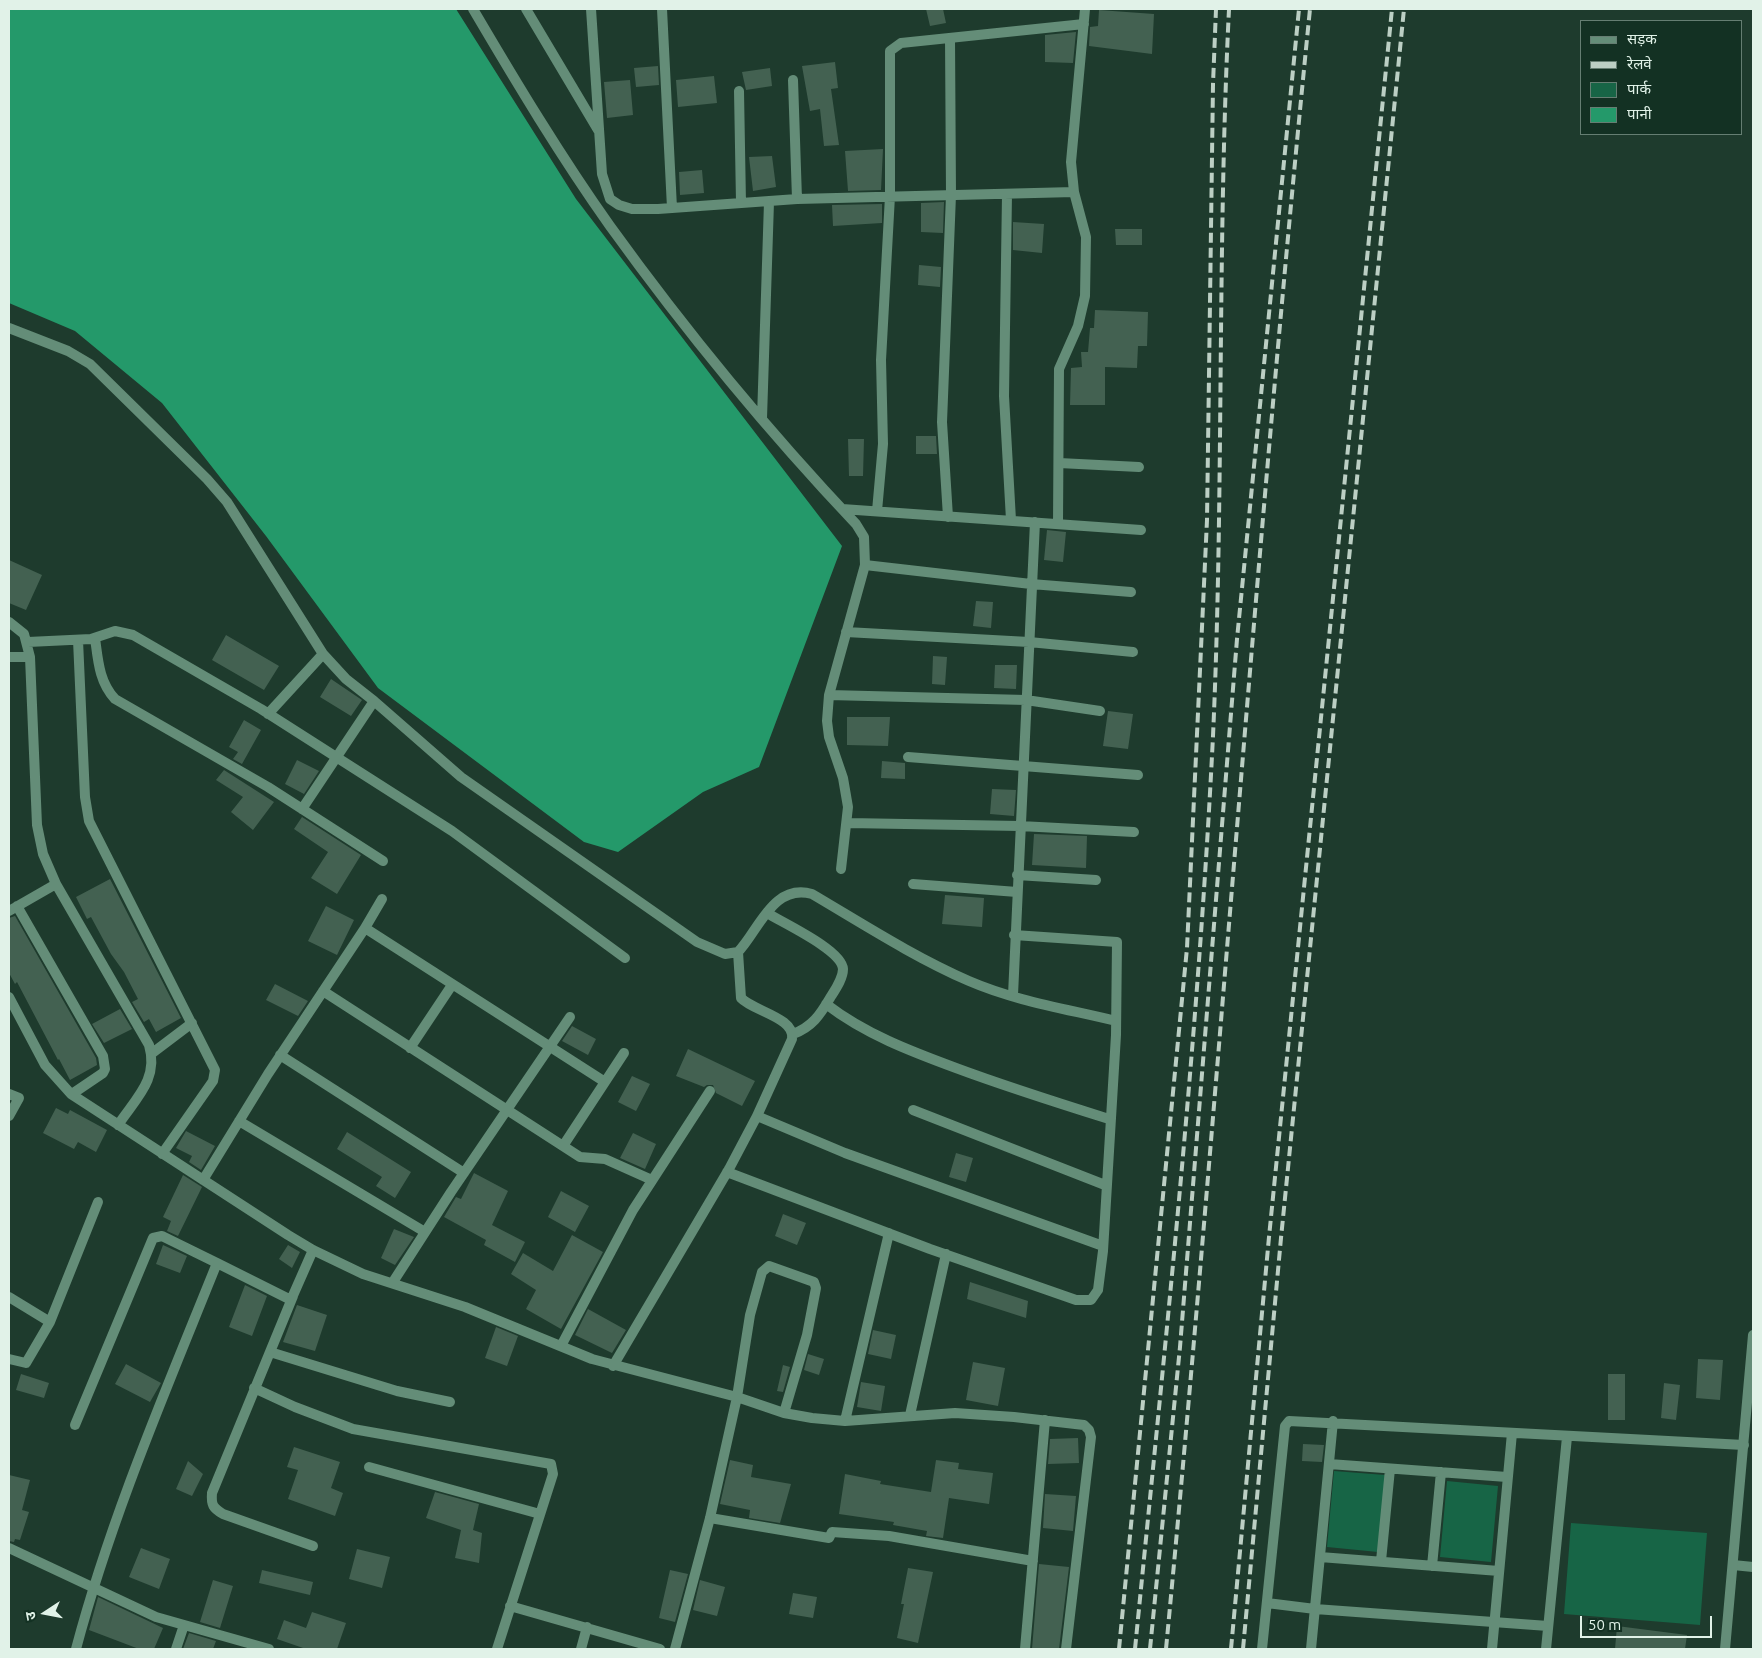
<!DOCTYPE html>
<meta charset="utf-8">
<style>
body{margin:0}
#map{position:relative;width:1762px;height:1658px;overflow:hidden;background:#1e3b2d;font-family:Ubuntu,"Noto Sans Devanagari",sans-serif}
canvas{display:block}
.frame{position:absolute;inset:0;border:10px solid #e1f2e8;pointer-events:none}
.legend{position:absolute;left:1580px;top:20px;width:162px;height:115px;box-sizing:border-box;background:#133123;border:1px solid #657e72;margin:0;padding:6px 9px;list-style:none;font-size:15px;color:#e1f2e8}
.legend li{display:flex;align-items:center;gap:10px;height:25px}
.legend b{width:25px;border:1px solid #657e72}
.north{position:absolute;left:20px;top:1588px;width:50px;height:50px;-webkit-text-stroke:4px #133123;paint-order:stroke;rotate:259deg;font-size:14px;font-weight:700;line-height:20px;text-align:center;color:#e1f2e8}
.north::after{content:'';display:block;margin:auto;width:18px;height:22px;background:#e1f2e8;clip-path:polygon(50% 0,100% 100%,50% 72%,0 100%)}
.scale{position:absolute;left:1580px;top:1616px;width:132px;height:22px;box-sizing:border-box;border:2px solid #e1f2e8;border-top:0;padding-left:6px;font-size:15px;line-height:18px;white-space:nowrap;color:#e1f2e8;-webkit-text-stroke:4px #133123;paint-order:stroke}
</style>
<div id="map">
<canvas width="1762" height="1658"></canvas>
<div class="frame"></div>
<ul class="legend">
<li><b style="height:6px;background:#648d78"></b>सड़क</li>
<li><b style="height:6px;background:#bccfc4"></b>रेलवे</li>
<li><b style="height:14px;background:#176546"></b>पार्क</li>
<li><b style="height:14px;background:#24996a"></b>पानी</li>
</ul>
<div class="north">उ</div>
<div class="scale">50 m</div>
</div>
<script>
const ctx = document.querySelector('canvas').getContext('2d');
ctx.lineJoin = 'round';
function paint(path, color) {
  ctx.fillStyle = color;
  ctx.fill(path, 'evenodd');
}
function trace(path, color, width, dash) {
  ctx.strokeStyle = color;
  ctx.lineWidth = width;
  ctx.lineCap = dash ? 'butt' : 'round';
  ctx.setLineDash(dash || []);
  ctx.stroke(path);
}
const green = new Path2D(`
 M1334,1471L1385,1475L1378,1552L1327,1547Z
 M1447,1481L1498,1486L1491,1562L1440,1557Z
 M1571,1523L1707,1533L1700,1625L1564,1614Z`);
const water = new Path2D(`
 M9,9H456L576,199L842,546L759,767L703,792L618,852L584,842L378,688L266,536L162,403L75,331L9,303Z`);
const building = new Path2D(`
 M926,9H943L946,23L930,26Z
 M1099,10L1154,14L1152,54L1089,46L1090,27L1098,26Z
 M1076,32L1073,63L1045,62V35Z
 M835,62L838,88L831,89L839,145L824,146L820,109L810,111L802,66Z
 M658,66L659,85L636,87L634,68Z
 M770,68L772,86L746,90L742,72Z
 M714,76L717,103L678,107L676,80Z
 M630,80L633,115L607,118L604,82Z
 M883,149L881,190L848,191L845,151Z
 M772,156L776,187L753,191L749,157Z
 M702,170L704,193L680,195L679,172Z
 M944,202L943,233L921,232V203Z
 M882,204V223L833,226L832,205Z
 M1013,222L1044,224L1042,253L1013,250Z
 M1115,229H1142V245H1116Z
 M919,265L941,267L940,287L918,285Z
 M1095,310L1148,312L1147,346H1138L1137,368L1105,367V405H1070L1071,368L1082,367L1081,352H1088L1090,328H1094Z
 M916,436H936L937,454H916Z
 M848,439H864L863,476H849Z
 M1047,530L1066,532L1063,562L1044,560Z
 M9,560L42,575L26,610L9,603Z
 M976,601L993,602L991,628L973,626Z
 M226,635L279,666L264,690L212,660Z
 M933,656L947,657L945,685L932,684Z
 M995,665H1017L1016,689L994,688Z
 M331,679L362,700L351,716L320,697Z
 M1108,711L1133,714L1128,749L1103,746Z
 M847,717H890L888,746L847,745Z
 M244,720L261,730L242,764L233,759L238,752L229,747Z
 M297,760L319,771L304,794L285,784Z
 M882,761L905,763V779L881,778Z
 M224,770L274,802L253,830L231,812L243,797L216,780Z
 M992,789L1016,790L1014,816L990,814Z
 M302,817L361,855L337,894L311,878L328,852L294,829Z
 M1034,834L1087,836L1086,868L1032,865Z
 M110,879L181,1018L156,1032L149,1019L144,1022L132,1002L138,999L124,972L111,954L91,917L87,919L76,897Z
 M945,895L984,898L982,927L942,924Z
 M326,906L354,920L337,955L308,941Z
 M15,916L96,1058L97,1065L70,1080L59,1059L58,1060L17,982L15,984L9,973V918Z
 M275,984L308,1001L298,1016L266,1000Z
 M120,1009L132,1029L104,1043L92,1024Z
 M572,1026L596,1039L588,1055L562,1041Z
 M688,1049L755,1081L742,1106L716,1093L713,1085H707L704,1087L676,1076Z
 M632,1076L650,1084L636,1111L618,1102Z
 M56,1108L68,1114L70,1110L107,1130L96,1152L78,1142L74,1149L43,1133Z
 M186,1131L215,1146L201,1170L189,1162L192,1156L176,1148Z
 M347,1132L411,1172L395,1198L376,1186L382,1177L337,1149Z
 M633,1133L656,1144L645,1169L620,1158Z
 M956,1153L973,1158L966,1182L949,1177Z
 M474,1173L508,1191L492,1225L525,1242L515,1262L484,1245L486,1240L444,1217L456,1197L461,1199Z
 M183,1175L202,1187L178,1236L167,1231L171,1221L163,1217Z
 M561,1191L589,1206L575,1232L548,1217Z
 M783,1214L806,1223L797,1245L775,1236Z
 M394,1229L414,1237L395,1265L381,1258Z
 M572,1235L603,1252L561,1329L526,1309L536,1290L511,1274L523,1253L553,1271Z
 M163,1245L187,1256L180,1273L156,1264Z
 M288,1245L300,1252L292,1268L279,1259Z
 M970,1282L1028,1301L1026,1318L967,1299Z
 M245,1285L267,1296L252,1336L229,1327Z
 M297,1305L327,1315L315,1351L283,1342Z
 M588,1309L626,1330L612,1353L575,1335Z
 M496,1327L518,1336L507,1366L485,1358Z
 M873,1330L896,1335L891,1359L868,1354Z
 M808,1354L824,1359L819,1375L804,1370Z
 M1698,1359L1723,1360L1720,1400L1696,1398Z
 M973,1362L1005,1368L998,1406L966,1400Z
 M126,1364L161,1383L150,1402L115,1384Z
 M783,1365L790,1367L783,1392L777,1391Z
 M21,1374L49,1383L44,1398L16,1390Z
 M1608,1374H1625V1420H1608Z
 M861,1382L885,1386L881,1411L857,1407Z
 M1664,1383L1680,1385L1676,1420L1661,1418Z
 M1078,1438L1079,1463L1048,1464L1050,1439Z
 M1303,1444L1324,1445L1322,1462L1302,1461Z
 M294,1447L340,1462L331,1488L343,1493L335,1516L288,1499L298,1470L287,1467Z
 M730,1460L753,1465L751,1477L791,1484L780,1523L749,1518L750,1510L720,1504Z
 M936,1460L959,1463L958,1469L993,1473L989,1504L949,1498L943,1538L926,1536L927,1531L893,1525L894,1522L839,1514L845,1474L881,1481L880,1484L931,1492Z
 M188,1461L203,1474L192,1496L176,1489Z
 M9,1475L30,1480L22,1510L29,1512L20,1540L15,1539L14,1542L9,1541Z
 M435,1492L479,1504L473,1530L482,1533L479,1563L455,1558L461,1530L426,1518Z
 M1045,1494L1076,1496L1073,1531L1043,1528Z
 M141,1548L170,1559L159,1589L129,1577Z
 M357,1549L390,1557L382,1588L349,1579Z
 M1039,1564L1069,1567L1059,1649H1032Z
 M908,1568L933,1572L918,1643L897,1638L904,1604H901Z
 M262,1570L313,1582L310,1595L259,1583Z
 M670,1570L688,1574L675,1622L659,1618Z
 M213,1580L233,1586L220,1628L200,1622Z
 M700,1580L725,1587L717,1616L693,1610Z
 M793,1593L817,1597L813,1618L789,1614Z
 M98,1597L163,1628L154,1649H139L89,1630Z
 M312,1612L346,1623L337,1649H306L277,1639L284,1620L306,1628Z
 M1617,1626L1687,1635L1685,1649H1615Z
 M189,1633L216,1641L213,1649H183Z`);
const minor = new Path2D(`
 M473,9C516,82 561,157 610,226C685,330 768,431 856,524L864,537L865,565L829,695L827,721L829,737L843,778L848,807L841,869
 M526,9L598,130
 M591,9L602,174L610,199L619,205L632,209H658L797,199L1074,192
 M662,9L672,208
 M793,80L797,199
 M739,91L741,203
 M1007,194L1004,396L1011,520
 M9,328L68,351L90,364L207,479L227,502L323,654L346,679L374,701L461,777L697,942L725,954L738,952C759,930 773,883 812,894C863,924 914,957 969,981C1015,1001 1067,1009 1116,1021
 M762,418L769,202
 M1059,463L1139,467
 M842,509L1141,530
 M877,511L883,444L881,360L890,196V51L901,43L1084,24
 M948,517L942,422L951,195L950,38
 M1058,523L1059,369L1078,326L1085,296L1086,237L1074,192L1071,162L1085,9
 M865,565L1031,584L1131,592
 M9,622L24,634L30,657L37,825L43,854L56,884L149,1045C159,1079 136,1098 118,1125
 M846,632L1029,642L1133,652
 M95,638C98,660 99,682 115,699L268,787L383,861
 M78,640L85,797L89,821L215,1070L213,1081L162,1154
 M28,642L91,639L115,631L133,635L261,709L452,831L625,958
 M9,657H30
 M829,695L1026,700L1100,711
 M268,714L323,654
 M908,757L1138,775
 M302,809L374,701
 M848,823L1020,826L1134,832
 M1017,875L1096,880
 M913,884L1017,892
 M17,906L103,1056L105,1069L103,1073L72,1094
 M9,911L56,884
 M767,913C783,923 842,950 843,969C843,979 835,990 830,998C820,1015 812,1027 793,1034
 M365,928L605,1082
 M323,991L580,1157L605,1159L652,1180
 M1013,995L1035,522
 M9,997L45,1065L71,1094L288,1235L313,1250L363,1274L465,1307L592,1359L737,1397L784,1413L812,1418L845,1421L955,1413L1014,1417L1084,1425L1089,1430L1091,1437L1066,1649
 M826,1004C865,1034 910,1051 956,1068C1007,1087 1058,1103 1109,1119
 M410,1048L452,985
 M151,1054L192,1023
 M280,1055L464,1173
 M9,1094L19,1098L9,1116
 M913,1110L1105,1185
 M757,1116L845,1153L1103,1246
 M239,1121L425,1232
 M563,1146L624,1053
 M727,1172L930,1249L1076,1300H1091L1098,1290L1103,1251L1116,1035L1117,942L1014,935
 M203,1180L268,1074L365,928L382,899
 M393,1282L451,1192L570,1017
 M293,1296L212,1493C211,1505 213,1508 223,1514L313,1546
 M9,1297L50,1322
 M561,1346L633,1210L710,1091
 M270,1352L397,1391L450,1402
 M9,1359L26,1363L50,1322L98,1202
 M613,1366L729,1169L757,1116L792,1039C796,1018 753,1011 741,998L738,952
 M254,1388L295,1407L353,1429L551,1464L553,1474L497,1649
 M910,1415L946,1254
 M845,1421L889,1233
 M75,1425L153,1238L162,1236L217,1263
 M1329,1464L1507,1477
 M369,1467L540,1514
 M710,1518L829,1538L832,1532L889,1536L1033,1561
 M9,1548L156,1617L269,1649
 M1320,1557L1499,1571
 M1381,1561L1390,1469
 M1733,1565L1753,1567
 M1432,1566L1441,1472
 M1267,1603L1315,1609L1548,1626
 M510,1606L660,1649
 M76,1649C111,1517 166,1390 217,1263L291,1300L313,1250
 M176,1649L184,1625
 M581,1649L587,1627
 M675,1649L710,1518L737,1397L750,1315L762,1272L769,1266L814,1282L816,1288L807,1335L784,1413
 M1025,1649L1045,1420
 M1262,1649L1285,1426L1289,1421L1744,1445
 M1311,1649L1333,1421
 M1492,1649L1512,1433
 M1546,1649L1567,1437`);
const tertiary = new Path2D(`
 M1725,1649L1753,1335`);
const rail = new Path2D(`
 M1119,1649L1187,948L1207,520L1213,84L1216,9
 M1135,1649C1165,1345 1198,1041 1213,736C1224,493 1217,251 1229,9
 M1150,1649L1180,1347L1237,639L1299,9
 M1166,1649C1218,1103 1255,555 1310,9
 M1231,1649L1269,1237L1392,9
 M1243,1649L1281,1238L1404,9`);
paint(green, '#176546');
paint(water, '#24996a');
paint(building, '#436151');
trace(minor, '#648d78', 10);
trace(tertiary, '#648d78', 10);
trace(rail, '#bccfc4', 4, [10, 5]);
</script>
